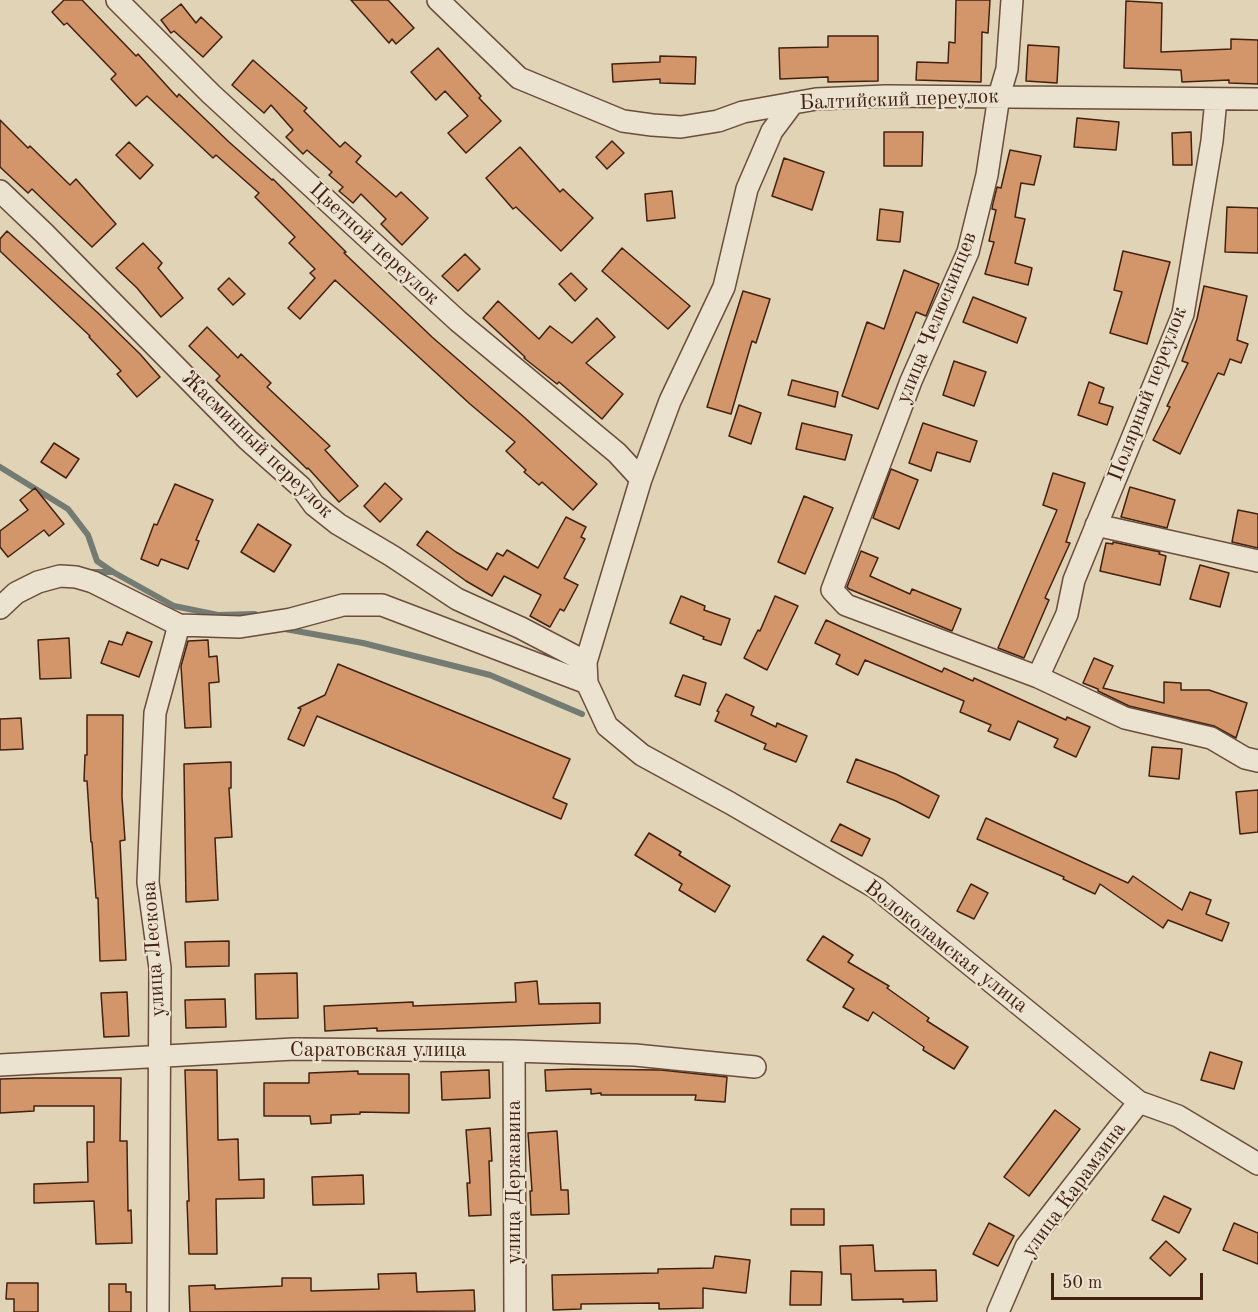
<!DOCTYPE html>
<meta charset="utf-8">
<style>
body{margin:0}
#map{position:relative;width:1258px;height:1312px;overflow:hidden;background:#e0d3b6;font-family:"Old Standard TT",serif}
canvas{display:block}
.scale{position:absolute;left:1051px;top:1273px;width:152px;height:27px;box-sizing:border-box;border:3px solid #432010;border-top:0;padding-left:8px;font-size:18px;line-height:21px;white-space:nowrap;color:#432010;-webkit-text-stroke:4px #ebe2d0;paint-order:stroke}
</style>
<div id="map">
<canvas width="1258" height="1312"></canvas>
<div class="scale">50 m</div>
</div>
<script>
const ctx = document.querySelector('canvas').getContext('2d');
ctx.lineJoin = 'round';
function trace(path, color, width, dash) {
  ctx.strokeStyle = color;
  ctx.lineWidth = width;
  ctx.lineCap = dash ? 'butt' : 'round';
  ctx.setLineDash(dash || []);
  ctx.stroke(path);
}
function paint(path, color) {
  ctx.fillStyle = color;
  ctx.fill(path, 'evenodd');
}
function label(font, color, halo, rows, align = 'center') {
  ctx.font = font + ' "Old Standard TT",serif';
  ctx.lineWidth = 4.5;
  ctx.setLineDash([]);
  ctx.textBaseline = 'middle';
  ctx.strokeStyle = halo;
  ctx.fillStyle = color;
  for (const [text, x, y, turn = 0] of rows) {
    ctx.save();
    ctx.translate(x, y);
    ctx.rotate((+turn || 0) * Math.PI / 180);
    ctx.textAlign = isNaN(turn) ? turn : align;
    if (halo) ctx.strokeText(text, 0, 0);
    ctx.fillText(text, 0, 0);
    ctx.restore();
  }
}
const stream = new Path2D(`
 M0,467L68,509L88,535L97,561L113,572L174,606L218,615L255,614
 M90,572H113
 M285,629L363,643L490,675L582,714`);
const building = new Path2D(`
 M64,0H82L136,56L138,54L177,97L179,94L229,142L272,180L273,179L346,252L344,253L432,337L524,417L597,484L573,510L542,482L539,485L524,472L526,470L506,451L515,442L470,404L335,280L300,319L288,308L315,278L310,273L315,269L289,243L295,237L255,197L259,193L216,155L213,158L147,96L136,106L111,79L116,74L67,23L64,25L52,12Z
 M351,0H388L414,28L396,44L392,39L389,43Z
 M956,0H990L988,33L982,32L981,82L916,80L917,62L948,63L949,42L955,43Z
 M1126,1L1162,3L1161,52L1231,49V39L1258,40V84L1229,83V80L1182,82L1181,70L1124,68Z
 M181,4L196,23L201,17L222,37L203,57L174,31L171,33L161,20Z
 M828,36H878V81L828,82V77L780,79L779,48L828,47Z
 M1028,45L1059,47L1057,83L1026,81Z
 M438,48L481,96L479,98L501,121L466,153L448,133L468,116L445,91L436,100L411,72Z
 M660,56L696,57L695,84L660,83V79L613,82L612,64L660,62Z
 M253,60L307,108L304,111L340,147L345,142L361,156L356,162L396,197L401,192L428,218L402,245L381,224L386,219L361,194L353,203L339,191L343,187L329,175L332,172L307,150L303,154L286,137L293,130L271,105L264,113L232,85Z
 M1077,118L1119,122L1116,150L1074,147Z
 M0,120L28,148L30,146L70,185L76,179L116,224L92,247L32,189L28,193L0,167Z
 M884,132H923L922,166H884Z
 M1191,132L1192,165H1173L1172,133Z
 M612,141L624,153L607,169L596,157Z
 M129,142L153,165L140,179L116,155Z
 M520,147L560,192L563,189L593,218L561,251L516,207L513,209L486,178Z
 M1010,150L1041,156L1034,185L1021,183L1015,217L1025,219L1015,263L1032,268L1028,285L985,274L994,242L989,241L996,210L992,209L993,203L997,187L1001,188Z
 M784,158L824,172L812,210L772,196Z
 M672,191L675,218L647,221L645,194Z
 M1227,207L1258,208V253L1225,252Z
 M880,209L903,212L900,242L877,240Z
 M7,231L98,313L140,354L160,377L137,397L117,374L121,371L89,337L90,336L0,251V239Z
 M143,243L162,263L158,268L183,298L161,317L137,288L116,268Z
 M622,248L690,306L668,329L602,271Z
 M1123,251L1170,262L1147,344L1110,333L1122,292L1114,290Z
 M465,254L480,269L458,291L442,276Z
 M904,270L939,284L926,316L916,312L878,409L842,396L867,322L884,329Z
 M571,273L587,289L575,301L559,284Z
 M229,278L245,294L233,305L218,289Z
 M1204,286L1247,296L1237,340L1248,344L1241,363L1230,359L1224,375L1218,373L1180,454L1153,440L1170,407L1167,406L1188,363L1182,361L1197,319Z
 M743,291L770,299L756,343L752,341L731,414L707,407Z
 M973,297L1026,318L1017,343L963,322Z
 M498,301L539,339L550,326L572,343L597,318L615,337L586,363L623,394L602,419L559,382L557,384L524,358L525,357L483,318Z
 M207,327L238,358L241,354L271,383L267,387L330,446L325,450L358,486L339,502L308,468L307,469L216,380L220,376L189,346Z
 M954,361L986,372L974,406L943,395Z
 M792,380L838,392L835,407L788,395Z
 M1089,382L1104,388L1099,403L1113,407L1107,425L1078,415Z
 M739,405L761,413L751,444L729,436Z
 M802,423L852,435L845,460L796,449Z
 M923,423L977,441L970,462L937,452L931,471L909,463Z
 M54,443L79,459L66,478L41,462Z
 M891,469L918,480L899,529L873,518Z
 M1053,473L1085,483L1066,542L1070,543L1045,598L1049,600L1024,658L998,648L1057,510L1043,505Z
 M385,483L402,499L380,522L364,506Z
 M175,484L213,500L196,540L199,541L188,569L161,559L158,566L141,559L154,524L157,525Z
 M1130,487L1175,500L1167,528L1121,517Z
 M35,488L64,524L49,536L44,530L8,557L0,547V531L28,510L20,500Z
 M804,496L833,508L805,574L778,562Z
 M1238,510L1258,514V548L1232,542Z
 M566,517L586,527L581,537L585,539L564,578L578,585L564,611L560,609L550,627L530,616L541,595L504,576L492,596L466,581L417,545L427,531L456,552L487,570L497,553L503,556L507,550L538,568Z
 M258,524L291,545L274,572L241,552Z
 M1113,542L1160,552L1159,554L1166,556L1160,585L1100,571L1106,543L1113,544Z
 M861,551L878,558L870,576L910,594L912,589L961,609L952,631L849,589L847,587Z
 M1200,565L1229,573L1220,607L1190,599Z
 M681,596L705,606L704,610L730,619L721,645L703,639L704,637L670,623Z
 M775,596L798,606L767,670L744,658L758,630L760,631Z
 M826,620L942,672L944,668L973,681L974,678L1066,720L1067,717L1090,727L1076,757L1054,747L1058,739L1018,721L1010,740L988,731L991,725L960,712L964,701L865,660L858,675L836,664L840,655L815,643Z
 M127,632L152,642L139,677L101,663L109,641L122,645Z
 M69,638L71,678L40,679L38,640Z
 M208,640L209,657L217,656L219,682L209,683L211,727L185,728L181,666L188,641Z
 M1094,658L1113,666L1103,688L1164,703V682L1181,683V690H1209L1247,703L1236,738L1214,726L1129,706L1098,691V689L1083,683Z
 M338,664L570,759L553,798L567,804L561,819L317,716L304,746L288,739L301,709L298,708L325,695Z
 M683,675L706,683L700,705L675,696Z
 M726,694L754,707L751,715L776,727L777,723L807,736L796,762L764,749L766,744L715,721L719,712L717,711Z
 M87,715H123L122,797L125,840L120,841L126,960L100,961L98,898H96L92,842H91L87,781H84L85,755H87Z
 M21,718L23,749L0,750V719Z
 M1152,747L1182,749L1179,779L1149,776Z
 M856,759L896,774L939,796L929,818L896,801L847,782Z
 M231,762V788H229L232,837L215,838L218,900L186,902L184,764Z
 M1258,790V832L1240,834L1236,792Z
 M986,818L1128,883L1133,876L1182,910L1190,892L1211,900L1206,914L1229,923L1222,941L1168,920L1163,928L1100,884L1095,894L1063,879L1064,877L977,839Z
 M840,824L870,839L862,856L831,841Z
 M649,833L681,852L679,855L730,886L715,912L679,890L682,884L635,855Z
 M971,884L988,893L974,919L957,911Z
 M823,936L853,955L848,962L889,986L887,988L929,1018L927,1021L968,1047L954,1069L923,1050L924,1047L873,1012L868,1021L843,1007L854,989L807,960Z
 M229,941V966L186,967L185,942Z
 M297,973L298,1018L256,1019L255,974Z
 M537,981L539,1004L600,1003V1023L437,1029L377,1031V1028L325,1031L324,1006L413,1002V1006L516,1002L515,983Z
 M127,992L129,1036L104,1037L101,993Z
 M225,999L226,1027L186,1028L185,1000Z
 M1210,1052L1242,1062L1234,1089L1201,1080Z
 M573,1069L661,1070L727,1077L725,1102L695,1100L696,1095H601V1093L591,1094V1089L546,1091L545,1070Z
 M185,1070H217L218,1140L238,1139L239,1180L264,1179V1198L216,1199L217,1254H189L187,1201H189Z
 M489,1070L490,1098L442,1100L441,1072Z
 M358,1071V1074H409V1113L360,1112V1114L331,1115V1123L311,1124L310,1116H264V1083H309V1073Z
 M33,1078H121L120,1141H127L128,1211L131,1210L132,1243L96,1244L94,1201L34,1203V1184L88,1182L87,1142H94V1106H34V1111L0,1113V1079Z
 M1055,1110L1080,1129L1029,1196L1004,1177Z
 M490,1128L492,1161H489L491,1215L469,1216L467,1183H470L466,1130Z
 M557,1131L561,1190H568L569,1214L531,1215L530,1191H532L528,1133Z
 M363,1175L364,1204L313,1205L312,1177Z
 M1164,1196L1191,1209L1179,1233L1152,1220Z
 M791,1209H824V1225H791Z
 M989,1223L1014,1236L998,1266L973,1254Z
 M1234,1223L1258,1233V1264L1223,1250Z
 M1166,1241L1186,1259L1170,1276L1150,1258Z
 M873,1245L875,1271L936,1270L937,1301L903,1302V1299L852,1300L851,1274H841L840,1246Z
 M715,1256L750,1260L746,1293L703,1288V1308L659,1309V1303L581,1304V1309L553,1310L552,1275L658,1273V1269L713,1268Z
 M791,1271L822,1272L821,1305H790Z
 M416,1273L417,1292L474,1290L475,1311L190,1312L189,1286L215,1285V1289L282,1286V1278H311V1291L379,1289L378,1274Z
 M7,1283H38V1312H14V1299H6Z
 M109,1284H126V1292H131V1312H109Z`);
const street = new Path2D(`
 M117,0L211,94L458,321L617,453L641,479
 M438,0L519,78L623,121L652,125L681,127L718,121L743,112L816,99L885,96L1258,99
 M1012,0L1007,69L999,96L987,175L968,252L911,381L832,590L846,605L1038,677L1125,718L1211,738L1245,758L1258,761
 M793,103L772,131L747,189L724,287L670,401L641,479L586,662L587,683L607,726L642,755L730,803L876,888L1139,1102L1178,1116L1258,1164
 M0,191L44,233L248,440L301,487L314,505L338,524L392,556L457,599L521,628L586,662
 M1096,525L1258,561
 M0,608L16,593L38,582L60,576L76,577L93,582L179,625L240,627L291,619L343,605H382L587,683
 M1038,677L1067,614L1074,580L1183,314L1212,141L1216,99
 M514,1051L515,1312
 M0,1065L294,1049L514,1051L635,1055L755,1067
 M158,1312L160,968L148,882L155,713L179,625
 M998,1312L1026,1247L1139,1102`);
const streetNames = [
 ["Балтийский переулок",899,100,-2],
 ["Цветной переулок",374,244,43],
 ["улица Челюскинцев",937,318,-68],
 ["Полярный переулок",1148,394,-69],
 ["Жасминный переулок",257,445,44],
 ["Волоколамская улица",946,947,38],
 ["улица Лескова",154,949,-94],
 ["Саратовская улица",378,1050],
 ["улица Державина",514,1182,-90],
 ["улица Карамзина",1074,1190,-54]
];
trace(stream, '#747b72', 6);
paint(building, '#d3966b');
trace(building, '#432010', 1.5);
trace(street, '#6a4d3a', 24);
trace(street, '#ebe2d0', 21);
label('21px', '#432010', '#ebe2d0', streetNames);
</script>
